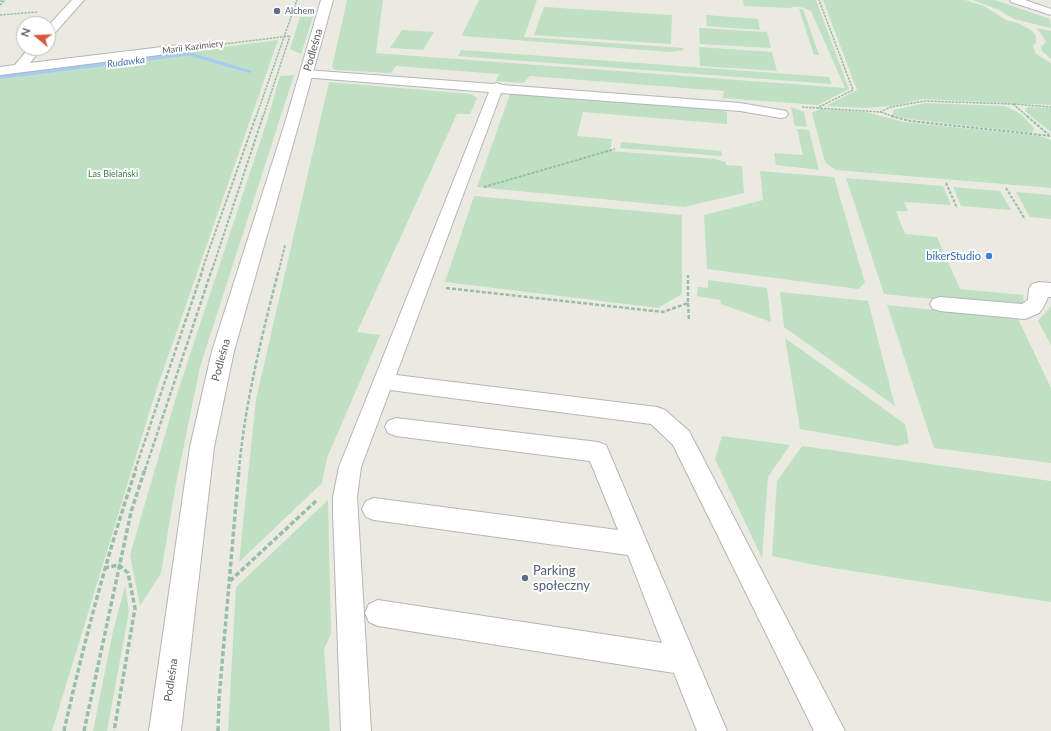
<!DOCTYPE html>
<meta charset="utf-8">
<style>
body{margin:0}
#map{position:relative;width:1051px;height:731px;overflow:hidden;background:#ebeae1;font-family:Lato,sans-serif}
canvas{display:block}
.north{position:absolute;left:16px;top:16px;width:40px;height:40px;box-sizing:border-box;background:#fff;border:1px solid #bdbebf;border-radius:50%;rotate:289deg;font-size:11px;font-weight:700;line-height:16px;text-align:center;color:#595c60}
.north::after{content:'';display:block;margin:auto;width:14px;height:18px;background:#d6593b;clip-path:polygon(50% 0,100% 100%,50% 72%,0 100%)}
</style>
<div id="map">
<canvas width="1051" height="731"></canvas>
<div class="north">N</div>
</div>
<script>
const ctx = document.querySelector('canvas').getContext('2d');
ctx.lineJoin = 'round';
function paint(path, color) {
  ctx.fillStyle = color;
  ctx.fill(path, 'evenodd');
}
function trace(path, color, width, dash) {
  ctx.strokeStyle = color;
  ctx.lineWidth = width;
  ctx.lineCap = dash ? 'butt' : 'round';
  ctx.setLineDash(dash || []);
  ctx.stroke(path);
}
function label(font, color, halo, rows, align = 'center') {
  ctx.font = font + ' Lato,sans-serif';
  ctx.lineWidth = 4;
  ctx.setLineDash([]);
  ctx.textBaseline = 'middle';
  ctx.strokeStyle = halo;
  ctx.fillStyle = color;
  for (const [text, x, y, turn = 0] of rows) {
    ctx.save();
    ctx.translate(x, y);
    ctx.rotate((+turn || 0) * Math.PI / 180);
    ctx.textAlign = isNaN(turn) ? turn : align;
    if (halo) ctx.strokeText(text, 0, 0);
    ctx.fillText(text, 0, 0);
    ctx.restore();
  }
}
const green = new Path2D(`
 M347,0H383L376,53L845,88L811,11C805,8 797,5 790,8L744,6L743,0H816L849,89L818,105L723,98L724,91L530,76L523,83L496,81L499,74L396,66L391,73L335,70L332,67Z
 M479,0H537L524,37L683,48V50L670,52L463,36L462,35Z
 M823,0H965L984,6L1006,20L1020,24L1031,30L1036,36V43L1033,46L1036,54L1051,63V105L923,99L892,106L864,108L826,106L857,90Z
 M973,0H995L1050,19L1051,28L1014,19L999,10Z
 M544,7L672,15L671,44L534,35Z
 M799,9H803L819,55H814Z
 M706,15L758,19L760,30L707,26Z
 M300,17H313L301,54L290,49Z
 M699,28L767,32L771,48L700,44Z
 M1036,28L1051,31V59L1041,50L1042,46L1046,42L1040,32Z
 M402,30L434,32L423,50L390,48Z
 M278,40L155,394L52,731H0V75Z
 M699,47L772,52L777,71L700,66Z
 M461,50L829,77L832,84L458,56Z
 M294,75L200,367L175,489L161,573L140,606L130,555L176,397L267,121L280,76Z
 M329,82L471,94L477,98L470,114H457L357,332L380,335L327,458L322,483L239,562L256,399Z
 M510,94L721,110L727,113V124L583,112L577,136L612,139L610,151L715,159L726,162V165L742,166L744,193L684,207L477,187Z
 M925,103L1005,106L1021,114L1034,128L1032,133L909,119L892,115L894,110Z
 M791,107L804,112L807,127L795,126Z
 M1027,107L1051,108V131L1048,130L1025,111Z
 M820,109L866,112L904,122L1040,136L1051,140V188L835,170L825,162L812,113Z
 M797,129L809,130L819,170L776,165L774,153L803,155Z
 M621,142L721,151L722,156L620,148Z
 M760,171L834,177L865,283L858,289L707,269L704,215L763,200Z
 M846,178L943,186L951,205L904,202L908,211H896L905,234L937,237L960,289L1023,295L1024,304L1020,308L884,294Z
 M953,187L1000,191L1011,210L961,206Z
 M1016,192L1051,195V219L1030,217Z
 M474,196L682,215V294L658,308L445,282Z
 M708,280L767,288L771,322L721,304L720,300L697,296L698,287L708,288Z
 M780,292L868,301L895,406L784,327Z
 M887,305L1018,319L1051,388V463L934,448Z
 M1051,306V345L1038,321Z
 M785,338L905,424L909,443L897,446L800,429Z
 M722,436L790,445L768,477L762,558L715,459Z
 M802,446L1051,481V602L820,566L772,556L777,481Z
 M328,500L331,634L324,649L330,731H228L236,587Z
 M125,586L129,611L107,731H93L113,631Z`);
const stream = new Path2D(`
 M184,52L193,53L252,71L249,73L191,56H184L0,79V75Z`);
const pathFar3 = new Path2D(`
 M0,1H4L0,5
 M0,15L37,12
 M207,46L290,36
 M802,107L817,108L853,90L819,0
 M817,108L880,112L891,107L924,101L1013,104
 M881,112L895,117
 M256,117L297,0
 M263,117L290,36
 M1028,117L1013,104L1051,107`);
const pathFar2 = new Path2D(`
 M891,116L910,121L1051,136
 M1027,116L1049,135
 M946,183L957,208
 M484,187L615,149
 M1006,188L1025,219
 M202,270L256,116
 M212,270L263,116
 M279,270L285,245`);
const pathFar1 = new Path2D(`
 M446,288L663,312L688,303V275
 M688,303L689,321
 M135,470L203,269
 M145,470L212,269
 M239,470C245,402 262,335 279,269`);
const path = new Path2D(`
 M104,568L119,565L128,573L135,608L114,731
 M230,581L316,501
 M64,731C84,642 107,555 136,469
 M84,731L131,512L145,469
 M218,731L219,699L239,469`);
const lane = new Path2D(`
 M1010,0H1025L1051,9V15L1011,2Z
 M306,70L493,84L497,83L502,85L740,103L786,111L788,114L786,117L781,118L740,111L501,93L396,375L657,407L665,410L689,431L845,731H814L673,445L651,424L390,390L361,467L357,497L371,731H341L333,513V497L339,467L489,92L302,77L300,74L302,71Z
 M396,418L598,442L606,445L727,731H697L674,673L378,626L369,622L365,613L369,604L378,600L662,643L628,555L374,520L366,517L362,509L366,501L374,498L618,530L590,461L396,436L388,433L385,427L388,421Z`);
const street = new Path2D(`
 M72,0H84L52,36L48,37V26Z
 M187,44L191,45L193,48L191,51L0,75V67L15,65L29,48H42L30,63Z
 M1039,282L1051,283V297H1048L1043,308L1039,313L1025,319L940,311L933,309L930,304L933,299L940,297L1022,304L1028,300L1029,289L1032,284Z`);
const secondary = new Path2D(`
 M321,0H333L299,123L234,351L214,447L181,731H149L190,447L212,351L285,123Z`);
const markers = [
 [277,11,4,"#5c6f8a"],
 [989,256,4,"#3f7fe0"],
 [525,578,4,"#5c6f8a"]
];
const farServicenames = [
 ["Alchem",285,11]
];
const farStreetnames = [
 ["Marii Kazimiery",193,47,-7]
];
const farParknames = [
 ["Las Bielański",113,174]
];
const farWaternames = [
 ["Rudawka",126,62,-7]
];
const streetNames = [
 ["Podleśna",313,50,-74],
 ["Podleśna",221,360,-75],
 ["Podleśna",171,680,-82]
];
const shopNames = [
 ["bikerStudio",981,256]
];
const nearServicenames = [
 ["Parking",533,571],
 ["społeczny",533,586]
];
paint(green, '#bfe0c3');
paint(stream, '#a6c9f6');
trace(lane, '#b3b6ba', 2);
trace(street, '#b3b6ba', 2);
trace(secondary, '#b4b6bc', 2);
trace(pathFar3, '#98bea7', 1.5, [2.5, 1]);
trace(pathFar2, '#98bea7', 2, [3, 1.5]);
trace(pathFar1, '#98bea7', 2.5, [4, 2]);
trace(path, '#98bea7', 3.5, [5, 2.5]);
paint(lane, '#fff');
paint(street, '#fff');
paint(secondary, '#fff');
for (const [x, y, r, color] of markers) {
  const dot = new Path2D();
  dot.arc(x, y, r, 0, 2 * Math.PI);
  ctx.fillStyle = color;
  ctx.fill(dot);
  trace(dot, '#fff', 1.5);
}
label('9px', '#4e5e75', '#fff', farServicenames, 'left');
label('9px', '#595c60', '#fff', farStreetnames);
label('9px', '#3c7d46', '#fff', farParknames);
label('italic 10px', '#4c73b5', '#fff', farWaternames);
label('11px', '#595c60', '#fff', streetNames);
label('11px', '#366cbe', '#fff', shopNames, 'right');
label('13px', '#4e5e75', '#fff', nearServicenames, 'left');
</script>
